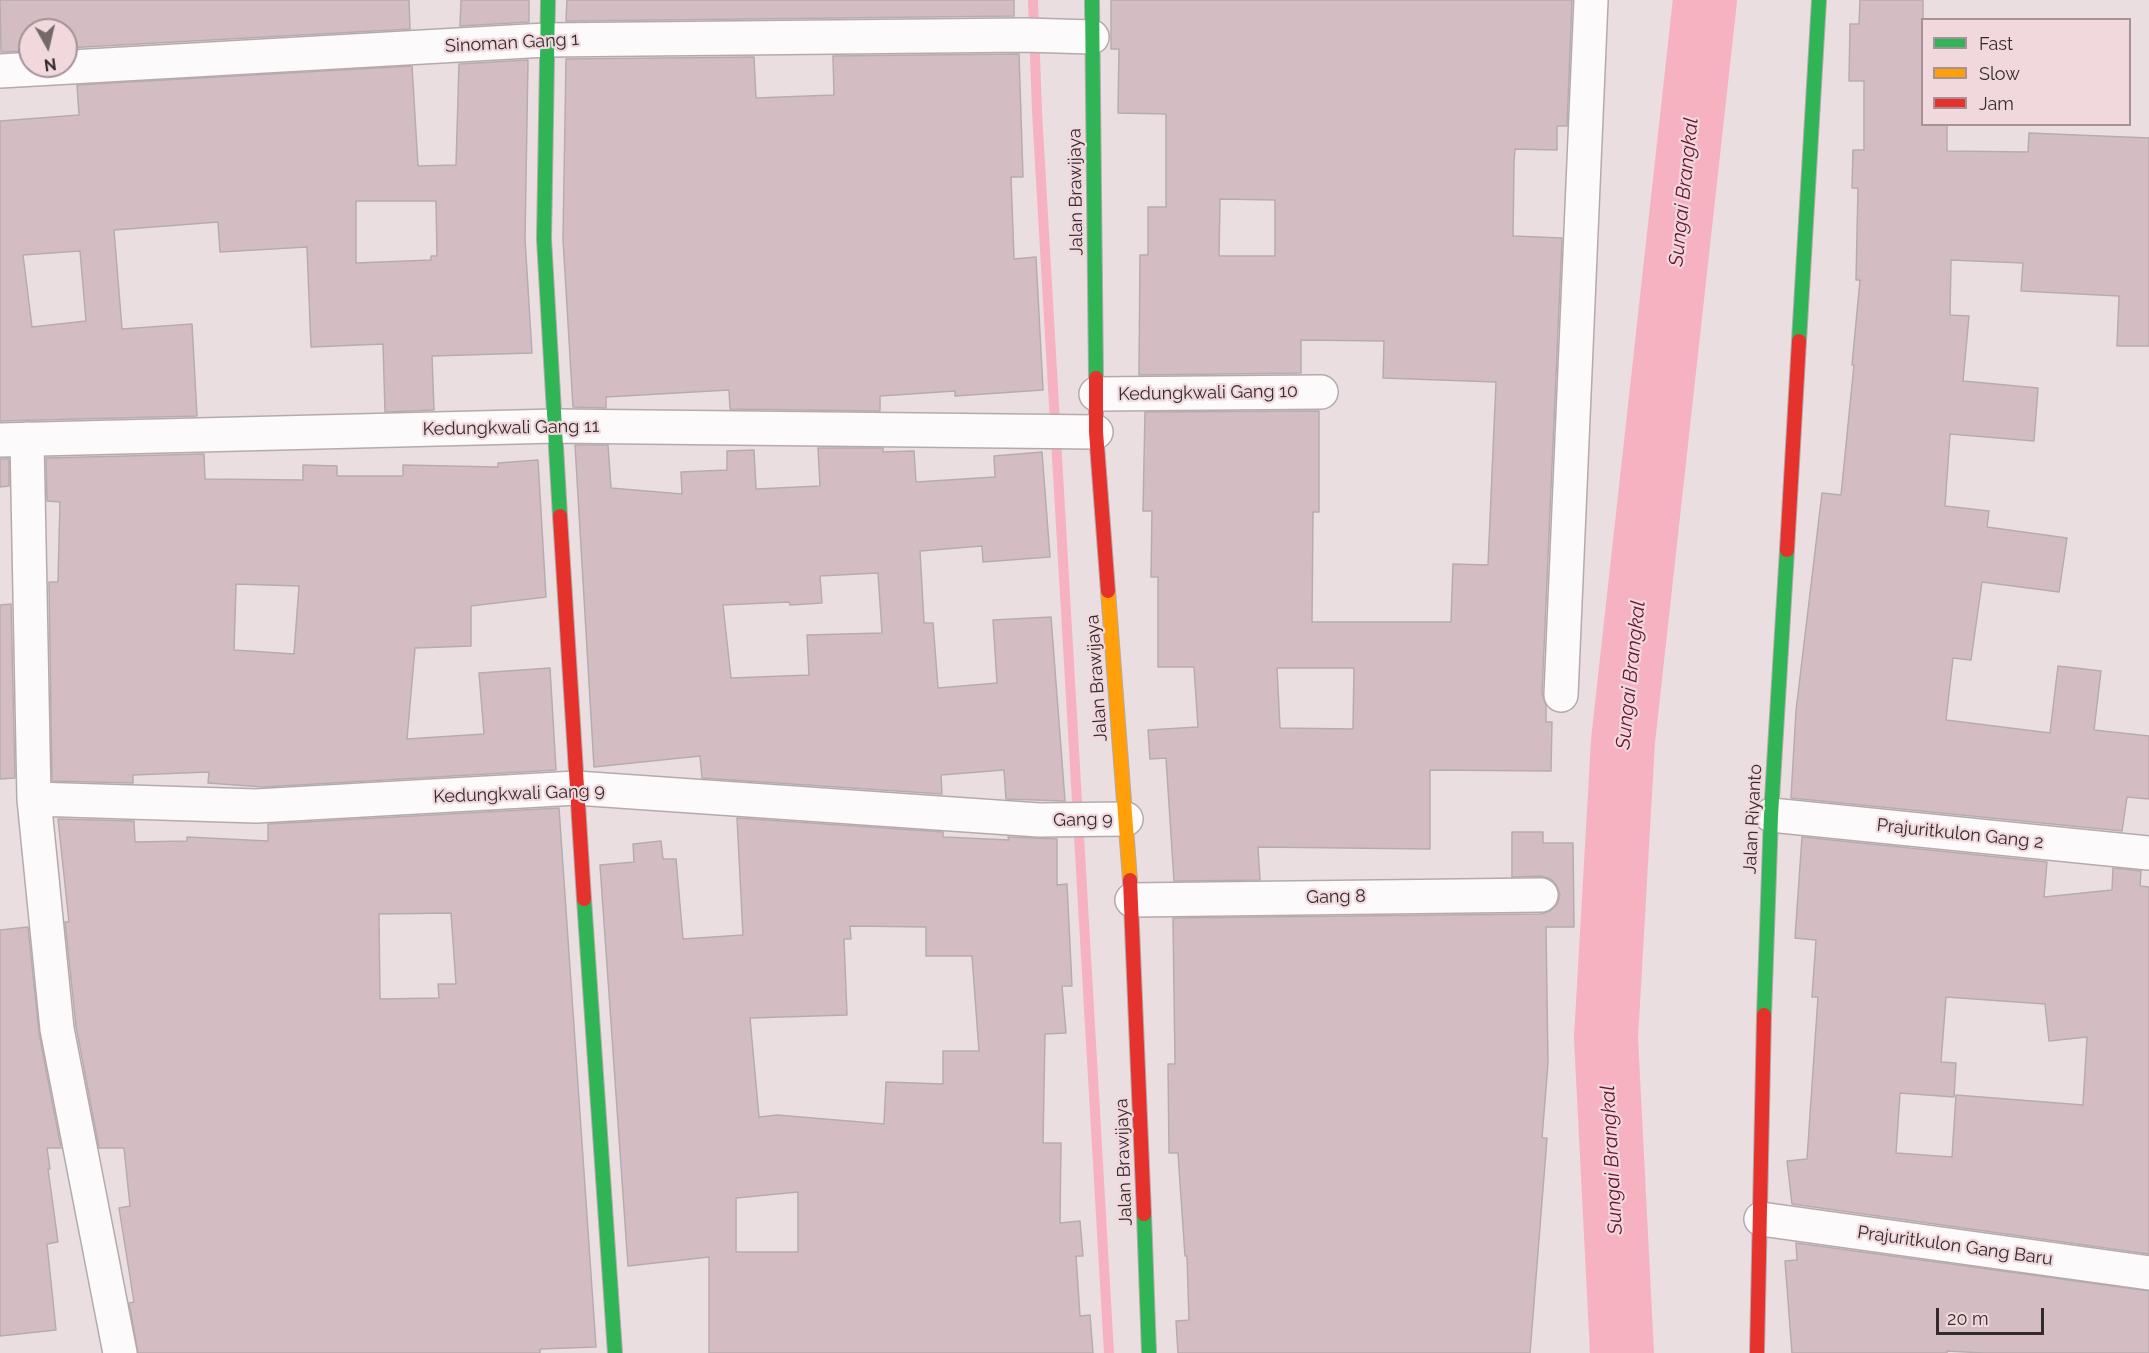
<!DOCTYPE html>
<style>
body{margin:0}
#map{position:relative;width:2149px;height:1353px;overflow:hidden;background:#eadee0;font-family:Raleway,sans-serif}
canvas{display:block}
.legend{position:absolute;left:1921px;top:18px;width:210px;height:108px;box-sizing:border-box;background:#f0d8dd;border:2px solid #a49296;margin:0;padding:8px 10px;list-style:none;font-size:18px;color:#332a2c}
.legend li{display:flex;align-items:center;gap:12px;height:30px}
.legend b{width:30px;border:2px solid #a49296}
.north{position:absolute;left:18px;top:18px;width:60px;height:60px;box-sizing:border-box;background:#f0d8dd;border:2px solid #a49296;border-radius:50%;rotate:172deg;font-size:16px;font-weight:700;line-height:24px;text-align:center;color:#332a2c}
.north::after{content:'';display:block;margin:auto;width:21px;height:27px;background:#73696b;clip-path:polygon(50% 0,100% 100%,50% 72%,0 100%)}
.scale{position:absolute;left:1936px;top:1308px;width:108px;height:27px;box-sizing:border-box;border:3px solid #332a2c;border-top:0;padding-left:8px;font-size:18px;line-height:21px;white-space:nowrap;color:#332a2c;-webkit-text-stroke:4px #f0d8dd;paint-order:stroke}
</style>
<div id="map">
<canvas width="2149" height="1353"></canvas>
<ul class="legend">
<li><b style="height:8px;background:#30b455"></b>Fast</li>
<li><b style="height:8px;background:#ff9f0a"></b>Slow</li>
<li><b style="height:8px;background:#e5322d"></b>Jam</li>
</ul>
<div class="north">N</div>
<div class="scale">20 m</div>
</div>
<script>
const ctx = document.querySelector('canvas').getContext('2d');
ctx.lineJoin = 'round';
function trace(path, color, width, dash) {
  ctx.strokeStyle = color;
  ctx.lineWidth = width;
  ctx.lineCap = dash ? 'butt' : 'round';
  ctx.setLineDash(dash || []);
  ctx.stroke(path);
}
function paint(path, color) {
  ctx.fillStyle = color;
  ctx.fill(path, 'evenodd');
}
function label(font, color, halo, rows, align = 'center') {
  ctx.font = font + ' Raleway,sans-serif';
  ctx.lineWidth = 4.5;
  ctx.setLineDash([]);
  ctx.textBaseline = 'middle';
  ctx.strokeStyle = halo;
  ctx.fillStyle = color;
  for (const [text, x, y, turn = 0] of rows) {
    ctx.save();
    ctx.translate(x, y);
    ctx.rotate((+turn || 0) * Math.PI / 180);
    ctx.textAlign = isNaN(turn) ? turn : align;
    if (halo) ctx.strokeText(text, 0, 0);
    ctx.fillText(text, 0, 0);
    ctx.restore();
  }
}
const stream = new Path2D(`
 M1033,0L1037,112L1109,1353`);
const river = new Path2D(`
 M1622,1353L1606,1038L1623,741L1705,0`);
const building = new Path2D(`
 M0,0H409L410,29L66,48V30H30V51L1,52Z
 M461,0H529V22L460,26Z
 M567,0H1014V16L566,21Z
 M1111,0H1572L1567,126H1557V150L1515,149L1514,162L1513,236L1562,238L1542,694L1546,705V722H1552L1551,771L1430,770V849L1258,847L1260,880L1174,881L1166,758L1150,759L1148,730L1198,727L1194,667H1158V577H1151L1152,511H1143L1145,412L1319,411V512H1313L1312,622H1451L1453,564L1488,565L1496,382L1383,378L1384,341L1301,340V373L1139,375L1140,255H1148V207H1166V114L1118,113L1119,49H1111ZM1220,199L1275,200V256H1219ZM1277,668H1354L1353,729L1280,728Z
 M1860,0H1923V124H1947V151L2028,152L2029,133L2149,138V346H2117L2119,296L2021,291L2023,263L1951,260L1950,315L1969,316L1963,381L2038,388L2034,441L1950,434L1945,506L1989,511L1987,527L2067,538L2059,592L1982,582L1971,660L1953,658L1946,720L2050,733L2058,666L2101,671L2094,730L2149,736V799L2127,797L2122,831L1791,798L1796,711L1822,493L1841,495L1854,365H1852L1860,280H1856L1858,188H1852L1853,150H1864V81H1849L1850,24H1859Z
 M1019,54L1023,177H1011L1014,259L1036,257L1043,390L955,396V391L880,396V411L730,409L729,390L606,397V408L573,407L563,239L566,59L754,57L756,98L834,95L833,56Z
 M528,60L525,239L532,353L432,356L434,410L385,412L383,344L311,347L307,247L220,252L218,222L114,230L122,329L192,324L197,416L0,421V121L79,115L77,85L412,66L418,166L456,165L459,64ZM356,201H436L437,256H431V260L356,263ZM80,251L86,321L32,327L23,255Z
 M575,445H608L611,488L682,494L681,472L727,470V451L754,450L756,489L820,486L818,448H883V452L914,451L916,482L995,477L994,456L1042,452L1050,557L983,562L982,546L920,551L924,623H933L938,688L997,683L993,620L1051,617L1065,801L1006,799L1004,770L941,775L942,794L702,778L700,756L594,767ZM878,573L882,633L807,635L809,675L731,678L723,605L789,602L790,605L822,603L820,576Z
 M204,454L205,479L303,480V465L337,466V476H403V465L498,467V463L538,460L546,597L471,606V646L415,648L407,739L484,734L479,673L550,668L556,770L263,787L208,783L209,772L133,775V783L52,781L49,582H58L60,502L47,501L46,458ZM236,584L299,586L294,654L234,650Z
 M0,459H9V486L0,487Z
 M11,604L15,778L0,779V605Z
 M559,808L596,1347L540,1349V1353H138L129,1303L134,1302L119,1208L130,1206L124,1148H99L76,1026L65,922H69L58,819L134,821L135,842L187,841V837L268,841V824ZM451,913L456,984H438L439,998L380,999L379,914Z
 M737,818L943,832V837L1009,840L1008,837L1057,839V885L1067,884L1072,986H1062L1066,1033L1045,1034L1043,1143H1061L1060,1223L1080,1221L1083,1256H1076L1080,1316L1090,1315L1093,1353H709V1257L628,1266L600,865L634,862L633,844L661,841L663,859H676L683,939L743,935ZM850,926L926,927V956H972L979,1051H943V1084L886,1082L884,1124L777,1115L759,1117L750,1018L847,1015L844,939H851ZM798,1192V1252H736V1198Z
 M1512,832H1543V843H1573L1574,927H1546L1548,1063L1542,1138H1547L1530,1353H1178L1176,1321L1189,1320L1187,1256H1185L1178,1153H1169L1168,1064H1175L1173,918L1541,914L1550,911L1557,905L1560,895L1557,886L1551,879L1541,876L1512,877Z
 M1802,837L2047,862L2044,897L2112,890L2113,868L2141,871L2140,886L2149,887V1254L1792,1204L1787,1161L1807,1159L1818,997H1812L1816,940L1795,938ZM1946,997L2045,1004L2049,1041L2087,1037L2083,1105L1956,1095L1952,1157L1896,1153L1900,1093L1954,1097L1956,1063L1941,1062Z
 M28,927L39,1033L61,1148H47L50,1169H48L58,1242L47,1244L56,1330L0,1336V930Z
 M1796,1243L2149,1291V1353H1984L1947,1351V1353H1792L1785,1261L1797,1260Z`);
const street = new Path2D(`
 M0,71L546,40L1025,35L1092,37
 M1096,394L1321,392
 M27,439L34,799L57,1029L120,1353
 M0,440L556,426L1096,432
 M1561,695L1591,0
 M34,799L256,806L576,788L1039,820L1126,819
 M1771,815L2149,853
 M1132,900L1541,895
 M1761,1219L2149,1273`);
const fast = new Path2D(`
 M548,0L544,239L560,516
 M1092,0L1096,378
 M1799,341L1819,0
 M584,899L615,1353
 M1764,1015L1771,815L1787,550
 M1144,1214L1149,1353`);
const slow = new Path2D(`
 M1108,591L1130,880`);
const jam = new Path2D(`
 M1096,378V432L1108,591
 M560,516L584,899
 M1787,550L1799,341
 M1130,880L1144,1214
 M1757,1353L1764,1015`);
const streetNames = [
 ["Sinoman Gang 1",512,43,-3],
 ["Jalan Brawijaya",1076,192,-91],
 ["Kedungkwali Gang 10",1208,393,-1],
 ["Kedungkwali Gang 11",511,428,-1],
 ["Jalan Brawijaya",1097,678,-94],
 ["Kedungkwali Gang 9",519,794,-2],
 ["Jalan Riyanto",1753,819,-87],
 ["Gang 9",1083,820,-1],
 ["Prajuritkulon Gang 2",1960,834,6],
 ["Gang 8",1336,897,-1],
 ["Jalan Brawijaya",1124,1162,-92],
 ["Prajuritkulon Gang Baru",1955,1246,8]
];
const waterNames = [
 ["Sungai Brangkal",1684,192,-84],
 ["Sungai Brangkal",1631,675,-84],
 ["Sungai Brangkal",1612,1160,-93]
];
trace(stream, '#f7b2c2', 10);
trace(river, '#f7b2c2', 64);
paint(building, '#d4bdc2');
trace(building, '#b6acae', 1.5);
trace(street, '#b4aaac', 36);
trace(fast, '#b4aaac', 16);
trace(slow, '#b4aaac', 16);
trace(jam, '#b4aaac', 16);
trace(street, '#fcfafa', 33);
trace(fast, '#30b455', 14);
trace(slow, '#ff9f0a', 14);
trace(jam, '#e5322d', 14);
label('18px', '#332a2c', '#f0d8dd', streetNames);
label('italic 20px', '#641431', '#f0d8dd', waterNames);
</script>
